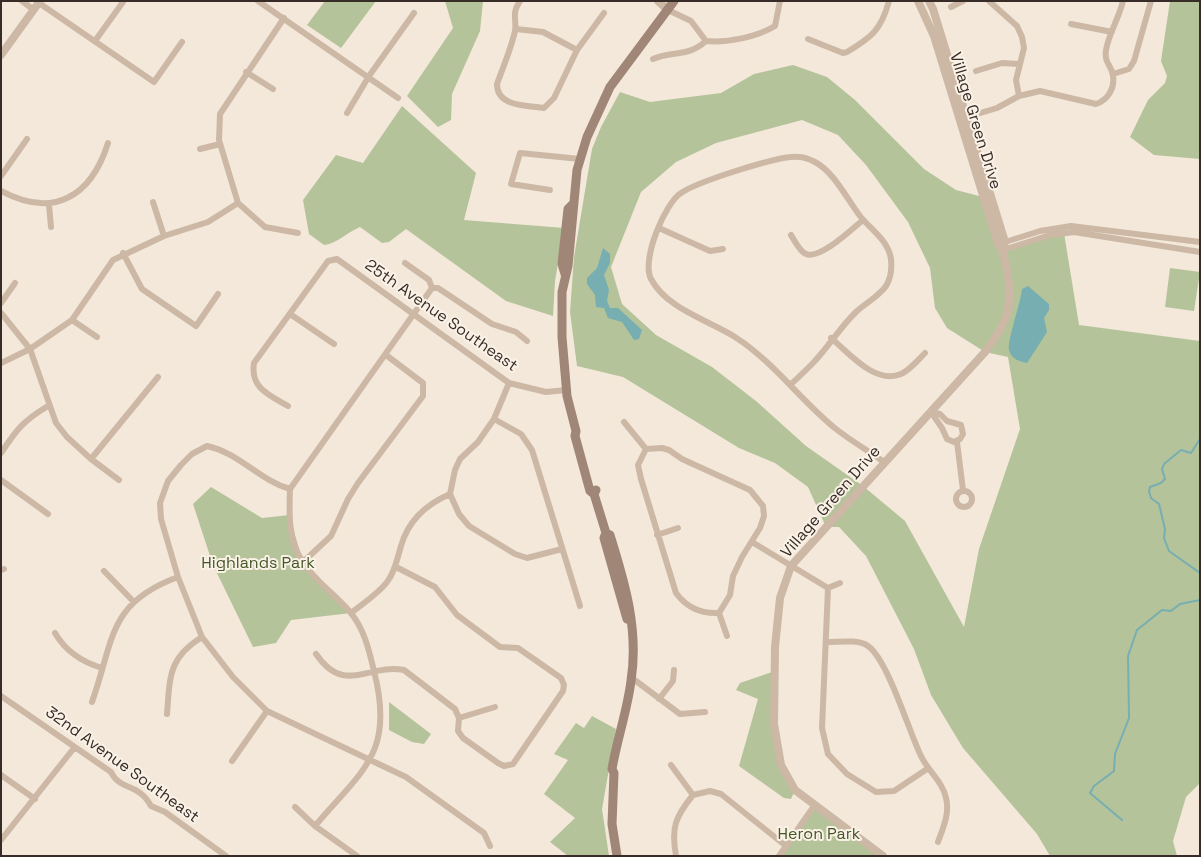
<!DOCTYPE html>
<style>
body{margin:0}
#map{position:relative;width:1201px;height:857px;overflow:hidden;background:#f3e8da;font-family:"Space Grotesk",sans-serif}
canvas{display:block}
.frame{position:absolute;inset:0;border:2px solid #372c27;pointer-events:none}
</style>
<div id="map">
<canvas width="1201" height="857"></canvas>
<div class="frame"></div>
</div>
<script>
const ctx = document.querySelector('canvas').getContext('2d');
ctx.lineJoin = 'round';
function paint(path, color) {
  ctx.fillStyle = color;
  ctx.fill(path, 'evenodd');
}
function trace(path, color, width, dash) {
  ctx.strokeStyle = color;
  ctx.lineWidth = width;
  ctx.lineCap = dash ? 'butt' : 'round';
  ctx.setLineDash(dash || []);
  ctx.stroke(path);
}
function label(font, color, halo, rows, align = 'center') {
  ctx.font = font + ' "Space Grotesk",sans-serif';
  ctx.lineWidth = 4;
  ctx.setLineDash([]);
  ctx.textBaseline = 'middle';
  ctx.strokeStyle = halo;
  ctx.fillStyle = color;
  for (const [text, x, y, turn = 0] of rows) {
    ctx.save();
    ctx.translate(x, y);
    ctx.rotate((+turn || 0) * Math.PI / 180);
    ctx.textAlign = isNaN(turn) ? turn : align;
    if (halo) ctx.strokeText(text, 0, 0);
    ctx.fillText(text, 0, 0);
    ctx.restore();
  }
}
const green = new Path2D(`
 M325,1H376L341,48L307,25Z
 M445,1H483L480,31L452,94L451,120L438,127L407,96L453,28Z
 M1170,1H1200V159L1154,155L1130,137L1148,100L1165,83L1167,76L1161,61Z
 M793,65L827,77L855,100L924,169L956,190L983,197L1003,250L1064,233L1079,325L1200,341V783L1186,797L1173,841L1177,856H1050L1037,834L963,748L931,695L914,649L866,556L839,527H826L808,487L775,463L739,448L623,377L577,366L570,312L574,257L592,149L601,127L620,92L650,102L721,93L754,74ZM802,120L838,135L866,165L908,222L930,268L935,308L947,328L985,352L1008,357L1020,429L979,549L964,627L905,521L863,486L806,446L756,401L712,367L656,335L622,304L611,267L641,192L676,162L716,143Z
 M402,106L476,173L464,220L564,228L555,281L553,316L506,301L406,229L389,242L382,243L360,227C346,233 338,243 324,245L309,234L303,200L336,155L363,163Z
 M1170,268L1200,272L1194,311L1165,307Z
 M211,487L262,518L289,515L303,562L351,613L291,620L276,643L253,647L213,565L193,504Z
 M775,671L776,744L795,790L791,799L784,798L739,766L758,699L736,690L740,683Z
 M389,702L431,734L424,744L412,742L389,730Z
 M592,716L616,729L602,809L609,856H568L550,842L575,818L544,794L568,760L554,754L576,723L584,728Z
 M814,806L883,856H779Z`);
const water = new Path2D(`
 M603,248L610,254V263L604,275L609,290L607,301L610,308H618L642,330L639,339L634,340L622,322L608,318L604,308L596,307L595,295L587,284V278L597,268Z
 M1028,286L1049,304V310L1044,318L1047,332L1027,363C1019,361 1011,359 1009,350C1007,341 1021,302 1022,289Z`);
const stream = new Path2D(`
 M1200,439L1191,453L1181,450L1164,464L1162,469L1165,479L1161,483L1150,487L1149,491L1151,498L1159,504L1165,529L1164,538L1169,551L1200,573
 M1122,820L1090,793L1094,786L1114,771L1115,754L1129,718L1128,656L1137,630L1162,610L1171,611L1180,604L1200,600`);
const minor = new Path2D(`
 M22,1L34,10
 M258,1L398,98
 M520,1C511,14 517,19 515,31C511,49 503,67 497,84C497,107 526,105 544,108L554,98L577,50L604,13
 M989,1L1017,26L1022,37L1024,48L1016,80L1019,96
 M39,3L154,82L182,42
 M951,7L963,1
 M668,10L691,21L706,41
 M1071,24L1112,32
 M516,29L543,32L577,50
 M808,39L843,53L847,52C872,37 881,30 889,1
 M95,41L123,2
 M706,41C728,43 757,37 775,26L780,1
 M653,59C673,50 687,58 706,41
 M976,71L1002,63L1019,64
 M246,72L273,89
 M1113,74L1129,69L1134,61L1151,1
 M347,113L369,76L414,13
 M967,117L997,108L1019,96L1040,91L1096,104C1108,100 1115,88 1113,76C1112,65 1104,64 1106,50C1109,33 1119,18 1123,1
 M200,149L220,144
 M1,176L27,139
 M550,190L511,184L520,153L580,159
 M1,191C53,219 91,197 108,143
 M153,202L164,236
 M238,203L265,227L298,233
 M49,205L51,227
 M659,228L710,251L723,249
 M791,235C795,241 799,251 806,254C820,260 852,229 863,220
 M1002,243L1040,231L1071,226L1200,242
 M1003,250L1050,235L1074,232L1200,252
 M123,253L142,289L196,326L218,294
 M405,263L429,280L432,288
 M1,303L15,283
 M1,313L30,349L56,423L67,437L91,459L119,480
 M290,314L334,344
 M72,320L97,337
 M831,338C849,353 875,385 901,374C910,370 918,360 925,353
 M1,363L30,349L72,320L113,260L164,236L208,222L238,203L219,140L220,114L284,18
 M791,384C798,378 805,371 812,364C828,348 840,327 857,311C866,303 879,296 886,286C891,278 892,269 891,259C888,240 871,230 860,216C847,199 834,172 815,162C811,160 804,157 799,157C782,154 697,182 681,193C665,203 641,260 651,279C667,309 708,320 735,337C774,362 801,401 836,429C851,441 869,451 884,462
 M288,406C269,395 250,388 254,363L328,261L337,259L509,383L546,392L566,390
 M931,412L940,414L947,421L961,425L963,434L960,439L954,442L947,439L942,428Z
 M494,419L521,434L532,450L580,606
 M624,422L646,449
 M957,442L963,490
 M646,449L662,448L669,450L682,459L750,490L763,506L764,516L760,528L742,557L733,576L730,595L719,613
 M646,449L638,465L641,479L676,593C687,608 701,614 719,613
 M1,453C17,429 23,421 48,406
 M91,459L158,377
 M1,480L48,514
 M290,489C259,480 239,453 207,446L192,454L181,465L168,481L160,503L161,519L178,577L202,637L233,677L267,711L406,777L484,833L490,846
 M956 499a8 8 0 1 1 16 0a8 8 0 1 1-16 0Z
 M450,494L459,514L469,526L515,554L527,558L562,549
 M450,494L455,470L460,459L478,442L494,419L509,383
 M657,535L678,528
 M752,542L828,588L822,728L828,754L847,774L876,792L894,791L927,769
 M303,562L331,536L348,499L358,483L423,396V383L386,355
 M1,570L4,569
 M104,571L133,601
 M828,588L840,583
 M351,613C362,604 378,594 387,582C395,572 397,559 401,546C408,521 427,504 450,494
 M719,613L727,636
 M55,633C66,652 82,662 102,668
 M827,642C840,642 858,639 868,646C888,660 909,732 921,756C928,771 943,782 946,798C950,813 943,828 938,842
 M316,654C345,696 368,663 404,670L455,709L459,718L458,731L463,738L498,763L504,766L513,764L563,691L564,685L561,678L518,648L500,647L457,615L435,587L396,567
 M632,678L680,714L705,712
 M1,696L111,772C120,791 138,782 151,806L165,812L226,856
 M659,699L673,681L674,670
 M92,702C114,641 107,603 178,577
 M167,714C170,677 168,658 202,637
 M459,718L495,707
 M232,761L267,711
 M671,765L693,795L710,791L721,794L786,846
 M1,775L35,799
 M295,807L315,826L357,856
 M315,826C363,769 395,753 374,671C369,650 364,628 350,612C336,595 315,581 303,562C288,541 289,513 290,489L432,288H438L492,324L516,332L527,341
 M1,840L74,748
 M676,856C671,828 675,817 693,795
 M779,856L814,806`);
const tertiary = new Path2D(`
 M658,1L668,10
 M929,1L933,9L1005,242L1003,250
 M1,55L40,1
 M883,856L795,790L781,765L774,724L775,647L780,598L791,566L985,352C1007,323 1014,306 1007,269C1005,260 1004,252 998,244L934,36L918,1`);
const secondary = new Path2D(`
 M565,274L562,264L568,209L573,204
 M596,490L594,494L606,533L604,538L627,619
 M594,494L590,491L575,436L576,431L567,396L562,337V292L568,266L577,170L587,137L610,87L674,1
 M606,533L610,535C625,583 639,630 631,681C627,712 617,739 612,769L614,773L612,824L617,856`);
const streetNames = [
 ["Village Green Drive",975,121,73],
 ["25th Avenue Southeast",441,316,35],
 ["Village Green Drive",831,502,-49],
 ["32nd Avenue Southeast",122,765,36]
];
const parkNames = [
 ["Highlands Park",258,564],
 ["Heron Park",819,835]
];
paint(green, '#b4c399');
paint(water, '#77aeb2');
trace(stream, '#77aeb2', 2);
trace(minor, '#ccb8a5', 6);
trace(tertiary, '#ccb8a5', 8);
trace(secondary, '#a08676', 9);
label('16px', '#372c27', '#fbf2e7', streetNames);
label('16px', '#455729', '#fbf2e7', parkNames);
</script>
